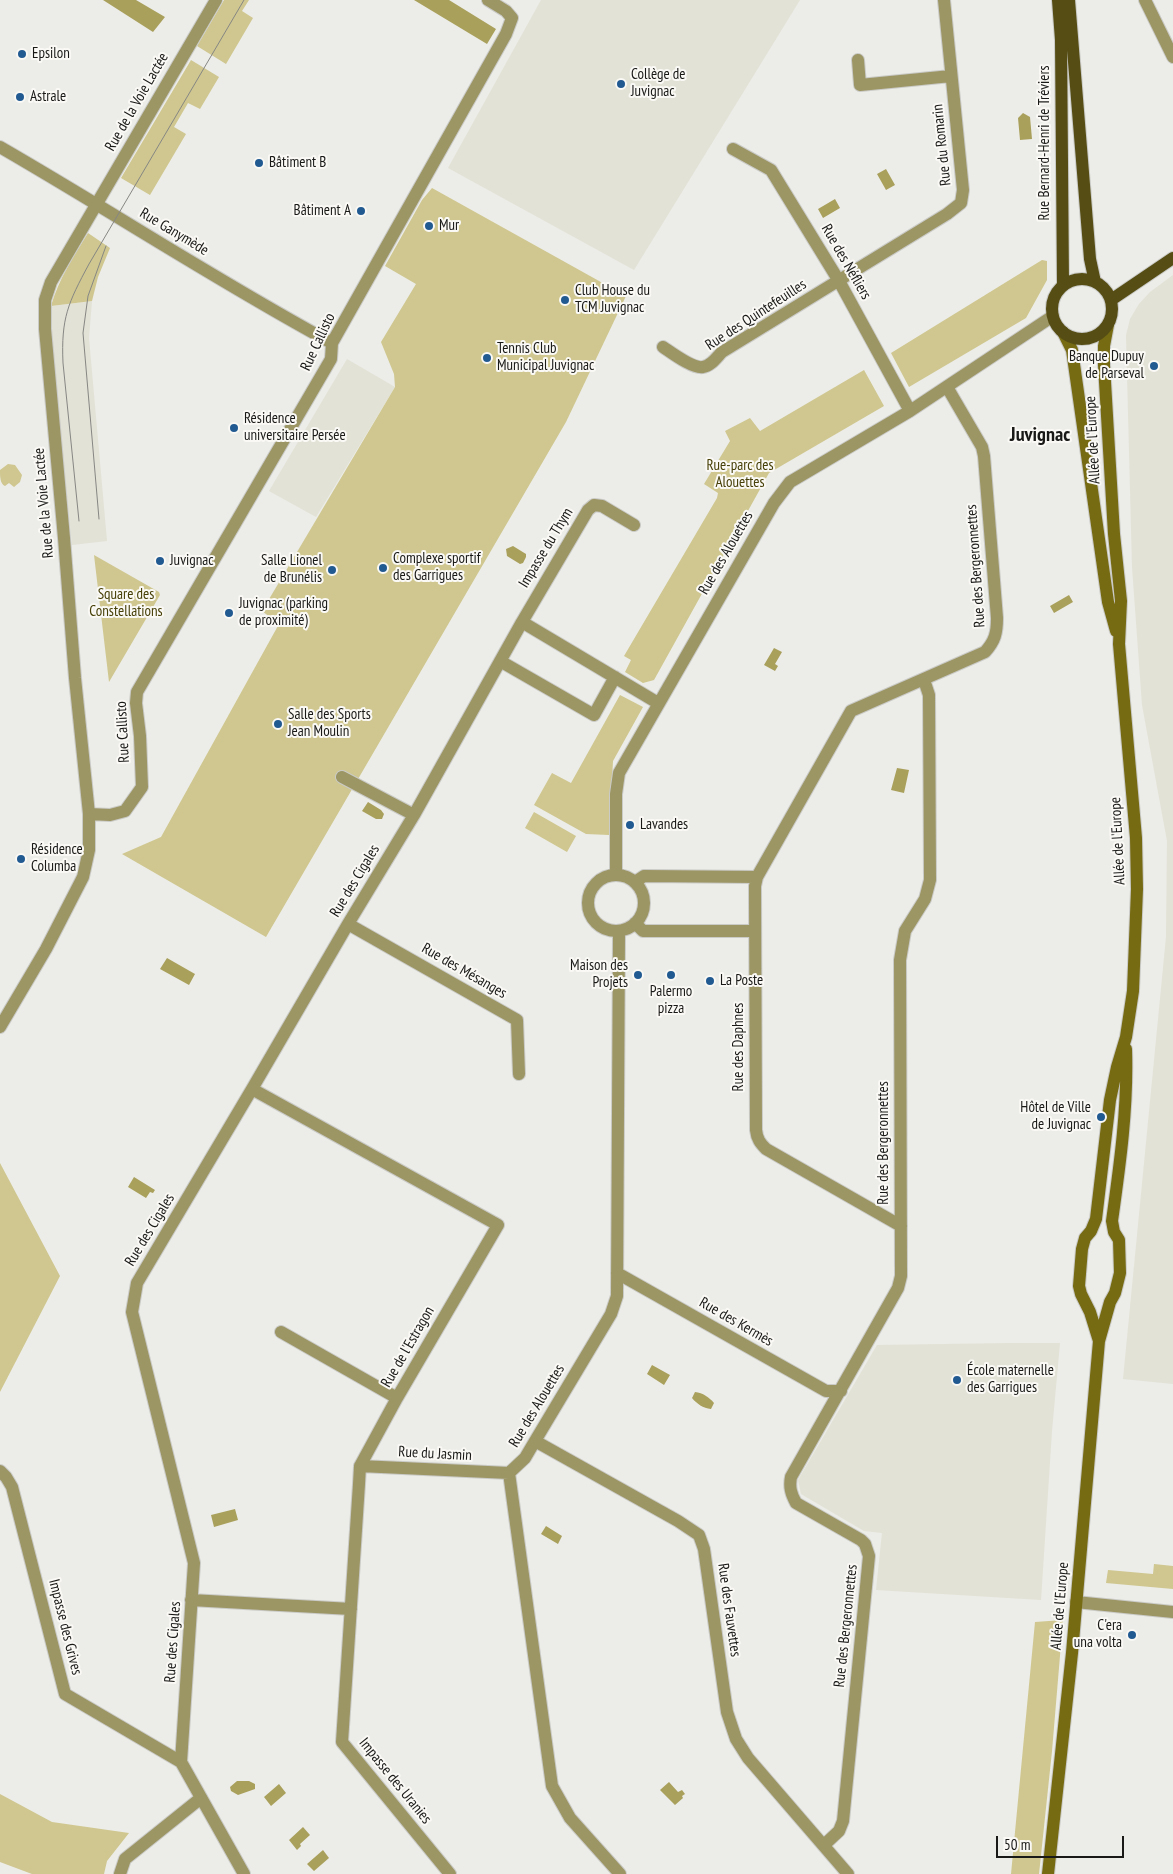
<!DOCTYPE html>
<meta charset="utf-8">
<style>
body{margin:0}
#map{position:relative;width:1173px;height:1874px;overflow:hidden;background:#ecece8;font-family:"PT Sans Narrow",sans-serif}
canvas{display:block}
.scale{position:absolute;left:996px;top:1836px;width:128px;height:22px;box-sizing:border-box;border:2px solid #191918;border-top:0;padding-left:6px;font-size:15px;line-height:18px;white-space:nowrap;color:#191918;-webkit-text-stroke:4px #faf9f5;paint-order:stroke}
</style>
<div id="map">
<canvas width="1173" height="1874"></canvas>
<div class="scale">50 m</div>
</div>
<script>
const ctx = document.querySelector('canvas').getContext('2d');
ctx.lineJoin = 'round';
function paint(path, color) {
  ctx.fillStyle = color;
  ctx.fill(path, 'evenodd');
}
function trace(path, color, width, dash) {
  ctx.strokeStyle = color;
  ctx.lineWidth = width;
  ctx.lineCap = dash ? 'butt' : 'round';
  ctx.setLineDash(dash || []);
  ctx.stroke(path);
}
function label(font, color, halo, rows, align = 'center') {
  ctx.font = font + ' "PT Sans Narrow",sans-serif';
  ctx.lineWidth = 4;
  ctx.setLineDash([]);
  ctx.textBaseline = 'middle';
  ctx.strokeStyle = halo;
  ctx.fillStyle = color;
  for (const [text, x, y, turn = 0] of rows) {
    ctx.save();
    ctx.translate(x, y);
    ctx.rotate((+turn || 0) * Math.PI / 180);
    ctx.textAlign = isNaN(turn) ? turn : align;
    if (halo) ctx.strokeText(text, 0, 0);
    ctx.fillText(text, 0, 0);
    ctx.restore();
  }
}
const built = new Path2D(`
 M541,0H800L634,270L448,168Z
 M1173,275V1384L1123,1379L1166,937L1167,841L1142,705L1132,567L1126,335L1130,319L1139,304L1150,292Z
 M92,301L89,338L107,541L72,545L50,330L51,306Z
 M347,359L395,387L316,517L269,491Z
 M1011,1343H1060L1052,1431L1041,1600L876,1590L882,1533L864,1531L801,1494L798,1480L877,1345Z`);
const green = new Path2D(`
 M224,0H249L242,11L253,18L226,64L197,46Z
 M191,60L219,77L200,109L188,103L174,127L186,134L150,195L121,178Z
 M432,188L626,296L566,422L266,937L122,854L161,837L279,624L262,611L395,387L394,374L381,342L416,284L385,266L422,200Z
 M88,233L110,248L98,277L92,301L51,306C59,279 73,257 88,233Z
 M1042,260L1047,261V280L1026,318L909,387L891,353Z
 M864,370L884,406L769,473L654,680L643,683L625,672L631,660L624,656L717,498L718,493L704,484L730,441L725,431L750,418L760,431Z
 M8,464L15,465L22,475L20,482L14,487L9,483L5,486C0,484 0,476 0,470Z
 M94,555L159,592L160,595L109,682Z
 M620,695L643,707L613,761L609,835L586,834L534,805L552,773L571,783Z
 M534,812L576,836L567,852L525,828Z
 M0,1163L60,1276L0,1392Z
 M1154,1564L1173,1566V1589L1106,1583L1108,1570L1153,1574Z
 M1063,1620L1052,1751L1039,1874H1011L1035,1622Z
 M0,1794L52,1822L129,1833L107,1861L104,1874H32L0,1862Z`);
const water = new Path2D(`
 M103,0H136L165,17L153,32Z
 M414,0H449L496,29L487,44Z
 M1023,113L1030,117L1032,139L1020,140L1018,118Z
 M886,169L895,185L886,190L877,174Z
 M835,199L840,208L823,218L818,209Z
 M513,546L526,554V557L523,563L520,564L507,556L506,549Z
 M1069,595L1073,602L1054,613L1050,606Z
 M774,648L782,652L775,664L778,666L775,671L764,665Z
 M897,768L909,770L904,793L891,790Z
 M368,802L381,810L384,814L382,819H376L362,811Z
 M167,958L195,974L189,985L160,969Z
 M134,1177L155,1190L153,1193L150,1192L146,1198L128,1187Z
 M652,1365L670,1375L664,1385L647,1374Z
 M695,1392C703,1393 709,1397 714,1403L711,1409C703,1408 697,1404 692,1398Z
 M235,1509L238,1520L214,1527L211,1515Z
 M546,1526L562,1536L558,1544L541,1534Z
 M237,1781H249L255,1784V1789L238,1795L231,1791L230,1787Z
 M669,1782L678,1792L682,1790L685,1794L682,1796L683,1798L675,1805L660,1790Z
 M279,1784L286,1793L271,1806L264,1797Z
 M303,1827L310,1835L300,1844L301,1846L297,1850L289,1840Z
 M323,1850L329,1858L314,1871L307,1864Z`);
const street = new Path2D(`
 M1145,0L1173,57
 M858,60L860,85L951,76
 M0,147C111,211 219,282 332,343
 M733,149L771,170L839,281L910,411
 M663,347C672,353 693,369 703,367C711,366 717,357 722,352L947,214L961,203L963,190L944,0
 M522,622L658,703
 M500,661L594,715L615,677
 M342,777L414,815
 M89,814L110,815L125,811L142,787L140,736L136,703L137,692L331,359L332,343L506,34L512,18L506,11L488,0
 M616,874V794L619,773L774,503L790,482L910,411L1053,316
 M588 903a28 28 0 1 1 56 0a28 28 0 1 1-56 0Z
 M635,882L644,876L757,877
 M635,923L643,931H755
 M348,924L517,1020L519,1074
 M619,931L617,1296L611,1314L535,1441L525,1458L509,1473L552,1786L570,1818L620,1874
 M0,1027L46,949L83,877L89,850V814L75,678L64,538L45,329V300L51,282L216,0
 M252,1089L498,1225L397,1398L360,1466L359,1484L342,1742L450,1874
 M901,1226L766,1149C760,1143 757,1139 756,1130L755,886L757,877L851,711L985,652C995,641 997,633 997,618L984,456L982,447L947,387
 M617,1273L826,1391H841
 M281,1332L397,1398
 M535,1441L678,1521L699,1535L704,1549L727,1712L736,1739L748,1758L848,1874
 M360,1466L509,1473
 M0,1471L6,1477L12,1487L65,1694L181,1762
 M191,1600L351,1609
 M1076,1602L1173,1612
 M824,1845L839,1831L843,1821L869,1556L865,1544L861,1540L796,1503C791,1494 789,1487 791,1477L898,1288L901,1276L900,960L905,931L925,899L930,880L929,695L924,680
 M120,1874L125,1859L201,1798
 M244,1874L181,1762L194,1563L132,1312L137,1283L252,1089L348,924L414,815L522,622L588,510L594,505L602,506L634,525`);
const secondary = new Path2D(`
 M1063,332L1072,350L1108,602L1116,631
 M1099,1341L1090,1312L1081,1294L1079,1286L1082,1249L1085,1238L1091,1231L1096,1219L1110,1100L1117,1067L1126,1037L1133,991L1137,889L1136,838L1119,644L1121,601L1114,534L1104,365V346L1108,325
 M1048,1874L1072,1653L1099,1341L1110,1302L1115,1293L1120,1273L1119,1240L1114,1232L1112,1221C1120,1164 1128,1107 1126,1049`);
const primary = new Path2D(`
 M1058,0L1061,40L1063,285
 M1069,0L1090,259L1095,282
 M1052 309a30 30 0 1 1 60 0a30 30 0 1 1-60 0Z
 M1111,300L1173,258`);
const tram = new Path2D(`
 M99,519L83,333L88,296L106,246
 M79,521L63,363C61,318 68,303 89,264L244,0`);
const markers = [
 [22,54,5,"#215991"],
 [621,84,5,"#215991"],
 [20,97,5,"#215991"],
 [259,163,5,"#215991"],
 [361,211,5,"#215991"],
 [429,226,5,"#215991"],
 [565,300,5,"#215991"],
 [487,358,5,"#215991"],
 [1154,366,5,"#215991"],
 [234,428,5,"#215991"],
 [160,561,5,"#215991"],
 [383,568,5,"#215991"],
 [332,570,5,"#215991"],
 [229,613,5,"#215991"],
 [278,724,5,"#215991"],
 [630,825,5,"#215991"],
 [21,859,5,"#215991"],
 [638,975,5,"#215991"],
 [671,975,5,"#215991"],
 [710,981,5,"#215991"],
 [1101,1117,5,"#215991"],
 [957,1380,5,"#215991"],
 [1132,1635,5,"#215991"]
];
const poiNames = [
 ["Epsilon",32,54],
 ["Collège de",631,75],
 ["Juvignac",631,92],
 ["Astrale",30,97],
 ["Bâtiment B",269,163],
 ["Bâtiment A",351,211,"right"],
 ["Mur",439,226],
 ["Club House du",575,291],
 ["TCM Juvignac",575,308],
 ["Tennis Club",497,349],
 ["Municipal Juvignac",497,366],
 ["Banque Dupuy",1144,357,"right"],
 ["de Parseval",1144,374,"right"],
 ["Résidence",244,419],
 ["universitaire Persée",244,436],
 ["Complexe sportif",393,559],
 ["des Garrigues",393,576],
 ["Juvignac",170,561],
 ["Salle Lionel",322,561,"right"],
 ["de Brunélis",322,578,"right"],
 ["Juvignac (parking",239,604],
 ["de proximité)",239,621],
 ["Salle des Sports",288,715],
 ["Jean Moulin",288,732],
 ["Lavandes",640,825],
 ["Résidence",31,850],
 ["Columba",31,867],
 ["Maison des",628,966,"right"],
 ["Projets",628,983,"right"],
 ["La Poste",720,981],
 ["Palermo",671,992,"center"],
 ["pizza",671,1009,"center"],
 ["Hôtel de Ville",1091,1108,"right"],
 ["de Juvignac",1091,1125,"right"],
 ["École maternelle",967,1371],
 ["des Garrigues",967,1388],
 ["C'era",1122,1626,"right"],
 ["una volta",1122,1643,"right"]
];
const streetNames = [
 ["Rue de la Voie Lactée",137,102,-60],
 ["Rue Bernard-Henri de Tréviers",1045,143,-90],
 ["Rue du Romarin",942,145,-96],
 ["Rue Ganymède",174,232,31],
 ["Rue des Néfliers",846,262,60],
 ["Rue des Quintefeuilles",756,315,-33],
 ["Rue Callisto",318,342,-65],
 ["Allée de l'Europe",1093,440,-93],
 ["Rue de la Voie Lactée",44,503,-95],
 ["Impasse du Thym",546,548,-59],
 ["Rue des Alouettes",726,553,-60],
 ["Rue des Bergeronnettes",976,566,-94],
 ["Rue Callisto",123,732,-93],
 ["Allée de l'Europe",1118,841,-93],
 ["Rue des Cigales",355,881,-59],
 ["Rue des Mésanges",464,971,30],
 ["Rue des Daphnes",739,1047,-90],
 ["Rue des Bergeronnettes",884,1143,-90],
 ["Rue des Cigales",150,1230,-59],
 ["Rue des Kermès",736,1322,30],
 ["Rue de l'Estragon",408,1347,-60],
 ["Rue des Alouettes",537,1406,-59],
 ["Rue du Jasmin",435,1454,3],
 ["Allée de l'Europe",1060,1606,-85],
 ["Rue des Fauvettes",729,1610,82],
 ["Rue des Bergeronnettes",846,1626,-84],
 ["Impasse des Grives",65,1627,76],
 ["Rue des Cigales",173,1642,-86],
 ["Impasse des Uranies",395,1781,51]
];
const parkNames = [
 ["Rue-parc des",740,466],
 ["Alouettes",740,483],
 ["Square des",126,595],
 ["Constellations",126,612]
];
const districtNames = [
 ["Juvignac",1040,435]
];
paint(built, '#e3e2d6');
paint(green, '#cfc78f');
paint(water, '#a9a05c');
trace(street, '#cacac7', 14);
trace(secondary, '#cacac7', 14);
trace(primary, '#cacac7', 14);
trace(street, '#9c9564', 12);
trace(secondary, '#766a13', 12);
trace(primary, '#554d13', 12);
trace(tram, '#868684', 1);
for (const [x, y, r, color] of markers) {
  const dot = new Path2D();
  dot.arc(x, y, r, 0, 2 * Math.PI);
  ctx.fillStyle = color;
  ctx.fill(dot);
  trace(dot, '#faf9f5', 2);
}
label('15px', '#191918', '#faf9f5', poiNames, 'left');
label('15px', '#191918', '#faf9f5', streetNames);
label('15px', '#474008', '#faf9f5', parkNames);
label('bold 20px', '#191918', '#faf9f5', districtNames);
</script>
